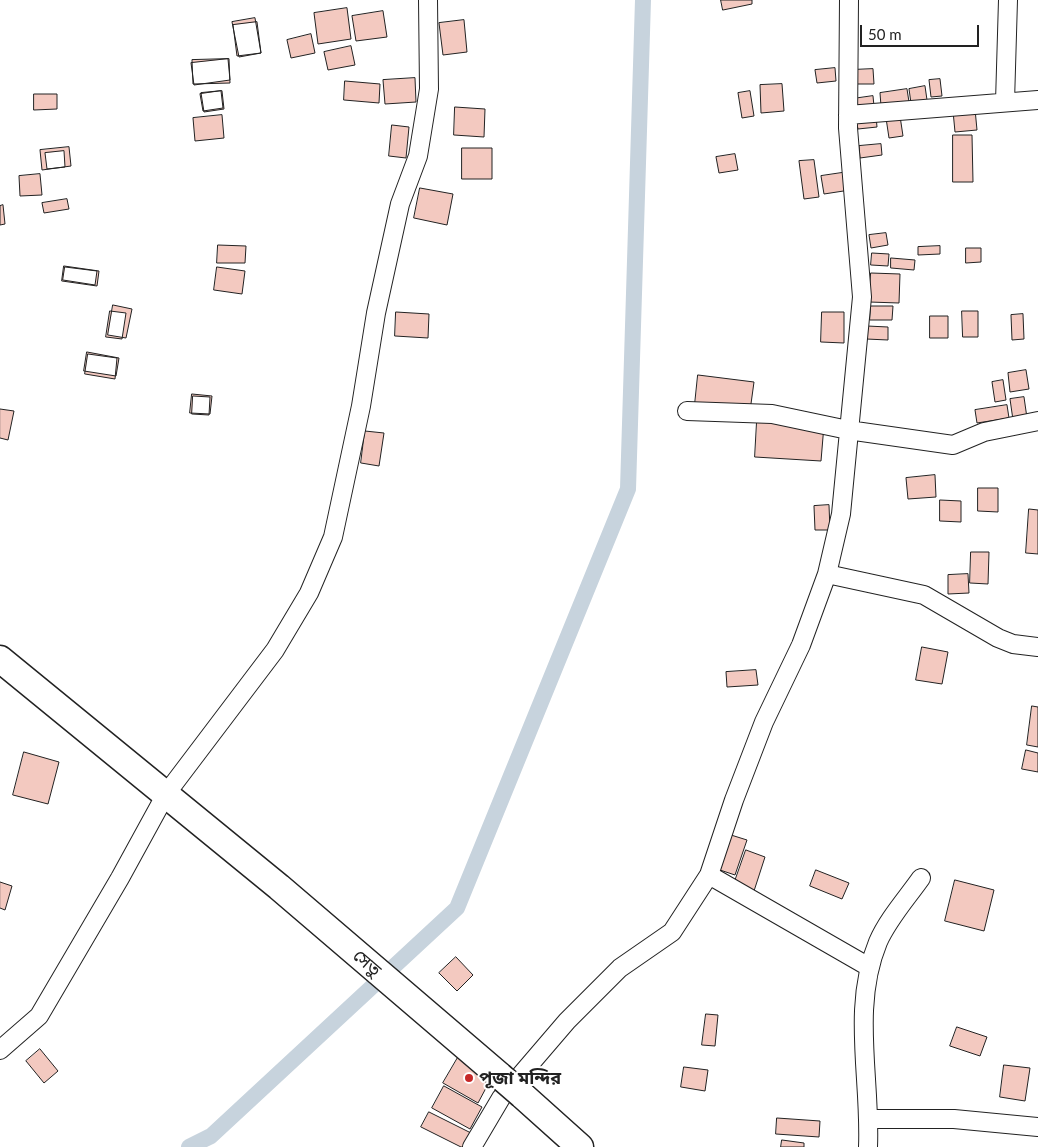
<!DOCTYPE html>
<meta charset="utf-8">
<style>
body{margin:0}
#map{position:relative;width:1038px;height:1147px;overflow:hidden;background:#fff;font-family:Lato,sans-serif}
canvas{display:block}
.scale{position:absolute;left:860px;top:25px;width:119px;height:22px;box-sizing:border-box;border:2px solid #222;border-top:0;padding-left:6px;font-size:15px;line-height:18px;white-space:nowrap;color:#222;-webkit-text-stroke:4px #fff;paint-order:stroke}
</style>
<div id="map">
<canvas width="1038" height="1147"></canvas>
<div class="scale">50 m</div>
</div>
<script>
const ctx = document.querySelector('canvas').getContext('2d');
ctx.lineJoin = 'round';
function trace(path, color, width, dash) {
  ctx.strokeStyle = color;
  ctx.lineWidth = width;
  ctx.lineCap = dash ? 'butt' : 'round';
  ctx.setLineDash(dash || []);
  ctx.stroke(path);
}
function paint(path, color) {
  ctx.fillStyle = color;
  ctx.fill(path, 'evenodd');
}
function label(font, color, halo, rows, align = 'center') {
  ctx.font = font + ' Lato,"Noto Sans Bengali",sans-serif';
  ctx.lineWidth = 4;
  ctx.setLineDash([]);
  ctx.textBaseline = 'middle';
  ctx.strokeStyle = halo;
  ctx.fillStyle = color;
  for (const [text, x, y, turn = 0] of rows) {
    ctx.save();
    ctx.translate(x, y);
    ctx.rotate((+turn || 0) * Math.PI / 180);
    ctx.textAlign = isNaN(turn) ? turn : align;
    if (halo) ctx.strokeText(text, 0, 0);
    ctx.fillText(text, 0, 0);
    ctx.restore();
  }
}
const canal = new Path2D(`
 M189,1147L211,1136L457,908L628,489L643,0`);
const building = new Path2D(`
 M721,0H752V4L723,10Z
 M347,8L351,39L318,44L314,13Z
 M383,11L387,37L356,41L352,16Z
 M255,18L261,53L239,57L232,22Z
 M464,20L467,52L443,55L439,23Z
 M257,22L261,53L237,56L233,25Z
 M311,34L315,53L291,58L287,40Z
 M351,46L355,65L328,70L324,52Z
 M228,59L230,80L194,85L191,63Z
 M229,59L230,83L193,84L192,60Z
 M835,68L836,81L817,83L815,70Z
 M873,69L874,84H852L851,70Z
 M415,78L416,102L385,104L383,80Z
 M940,79L942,96L931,97L929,80Z
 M345,81L380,84L379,103L344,100Z
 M782,84L784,111L761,113L760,85Z
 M925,86L927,100L911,103L909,89Z
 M907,89L909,102L881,106L880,93Z
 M221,91L223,108L203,111L200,94Z
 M222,91L224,109L204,112L201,93Z
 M750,91L754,116L742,118L738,93Z
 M34,94H57V109L34,110Z
 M873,96L874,106L854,110L852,99Z
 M455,107L485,109L484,137L454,135Z
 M975,109L977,130L955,132L953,111Z
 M222,115L224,138L195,141L193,118Z
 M876,116L877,127L858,129L856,119Z
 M900,116L903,136L889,138L886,118Z
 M392,125L409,127L406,158L389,156Z
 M953,135H972L973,182H953Z
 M881,144L882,155L860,158L859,146Z
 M69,147L71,166L42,170L40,150Z
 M462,148H492V179H462Z
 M64,151L65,167L47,169L45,153Z
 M735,154L738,170L719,173L716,157Z
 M814,160L819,197L804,199L799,161Z
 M848,172L850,190L824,194L821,176Z
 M40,174L42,195L20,196L19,176Z
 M420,188L453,194L447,225L414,218Z
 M67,199L69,209L44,213L42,203Z
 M3,205L5,224L0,225V206Z
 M886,233L888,245L871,248L869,235Z
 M218,245L246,246L245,263H217Z
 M940,246V254L918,255V247Z
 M966,248H981V262L966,263Z
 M872,253L889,254L888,266L871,265Z
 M891,258L915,260L914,270L891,268Z
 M64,266L99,271L97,286L62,281Z
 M65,267L97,271L95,285L63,280Z
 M217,267L245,271L242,294L214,290Z
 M871,273L900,274L899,303L869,302Z
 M113,305L132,309L126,338L108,335Z
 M871,306H893L892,320H870Z
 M110,311L126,313L122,339L106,337Z
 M962,311H978V337H963Z
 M396,312L429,314L428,338L395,336Z
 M822,312H844V343L821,342Z
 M1023,314L1024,339L1012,340L1011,315Z
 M930,316H948V338H930Z
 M867,326L888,327V340L866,339Z
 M87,352L119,358L116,376L84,371Z
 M88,354L117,358L115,379L85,374Z
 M1026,370L1029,389L1010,392L1008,373Z
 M698,375L754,382L750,411L695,404Z
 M1003,380L1006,400L995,402L992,382Z
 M192,394L212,396L210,414L190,413Z
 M193,396L210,397L209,415L192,414Z
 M1024,397L1027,418L1013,420L1010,399Z
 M1007,405L1009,418L977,423L975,410Z
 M0,409L14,411L8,440L0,438Z
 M757,421L824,425L821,461L755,457Z
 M365,431L384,433L379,466L361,463Z
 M935,475L936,497L908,499L906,478Z
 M978,488H998V512L978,511Z
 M940,500L961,501V522L940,521Z
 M829,505L830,530H815L814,506Z
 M1029,509L1038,510V554L1026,553Z
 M971,552H989L988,584L970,583Z
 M968,574L969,593L948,594V575Z
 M922,647L948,652L942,684L916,680Z
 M756,670L758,685L727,687L726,672Z
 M1032,706L1038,707V747L1027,745Z
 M1026,750L1038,753V772L1022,769Z
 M24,752L59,762L48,804L13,795Z
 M731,835L747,840L735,875L720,870Z
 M746,850L765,857L754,891L734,884Z
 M816,870L849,883L842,899L810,886Z
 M955,880L994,890L984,931L945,921Z
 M0,882L12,886L5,910L0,908Z
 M456,957L473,975L457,991L439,973Z
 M706,1014L718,1015L715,1046L702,1045Z
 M957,1027L987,1037L980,1056L950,1046Z
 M40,1049L58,1071L44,1083L26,1061Z
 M460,1054L494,1073L478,1103L443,1083Z
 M1004,1065L1030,1068L1025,1101L1000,1097Z
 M684,1067L708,1070L705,1091L681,1087Z
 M444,1086L482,1107L470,1129L432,1108Z
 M429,1112L475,1135L469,1147H461L421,1127Z
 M777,1118L820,1121L819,1137L776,1134Z
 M782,1140L804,1143V1147H781Z`);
const minor = new Path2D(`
 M1005,102L1008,0
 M848,115L1038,100
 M687,411L772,414L848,430L953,445L984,432L1038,421
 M827,574L924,595L998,638L1013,644L1038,647
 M709,875L869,967
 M0,1050L39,1016L120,878L166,794L275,650L309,593L333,537L361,406L376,313L400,204L418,156L429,89L428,0
 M870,1119H954L1038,1127
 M472,1147L501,1098L567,1021L620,968L672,932L709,875L734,800L764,722L801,645L827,574L841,514L862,297L848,128L849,0
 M868,1147C871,1079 851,1007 878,942C888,919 907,898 921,878`);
const highway = new Path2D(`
 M0,659L279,887L500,1076
 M522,1095L580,1147`);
const highwayBridge = new Path2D(`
 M500,1076L522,1095`);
const markers = [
 [469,1078,5,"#c62828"]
];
const streetNames = [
 ["সেতু",367,963,41]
];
const poiNames = [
 ["পূজা মন্দির",479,1078]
];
trace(canal, '#c7d3dd', 16);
paint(building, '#f3c9c0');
trace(building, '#222', 1);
trace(minor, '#222', 20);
trace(highway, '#222', 29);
trace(minor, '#fff', 18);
trace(highway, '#fff', 26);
trace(highwayBridge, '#222', 29, []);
trace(highwayBridge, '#fff', 26);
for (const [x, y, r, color] of markers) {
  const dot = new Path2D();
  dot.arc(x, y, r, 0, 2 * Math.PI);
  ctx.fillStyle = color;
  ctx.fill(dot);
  trace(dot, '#fff', 2);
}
label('18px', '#222', '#fff', streetNames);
label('bold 18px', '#222', '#fff', poiNames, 'left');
</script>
